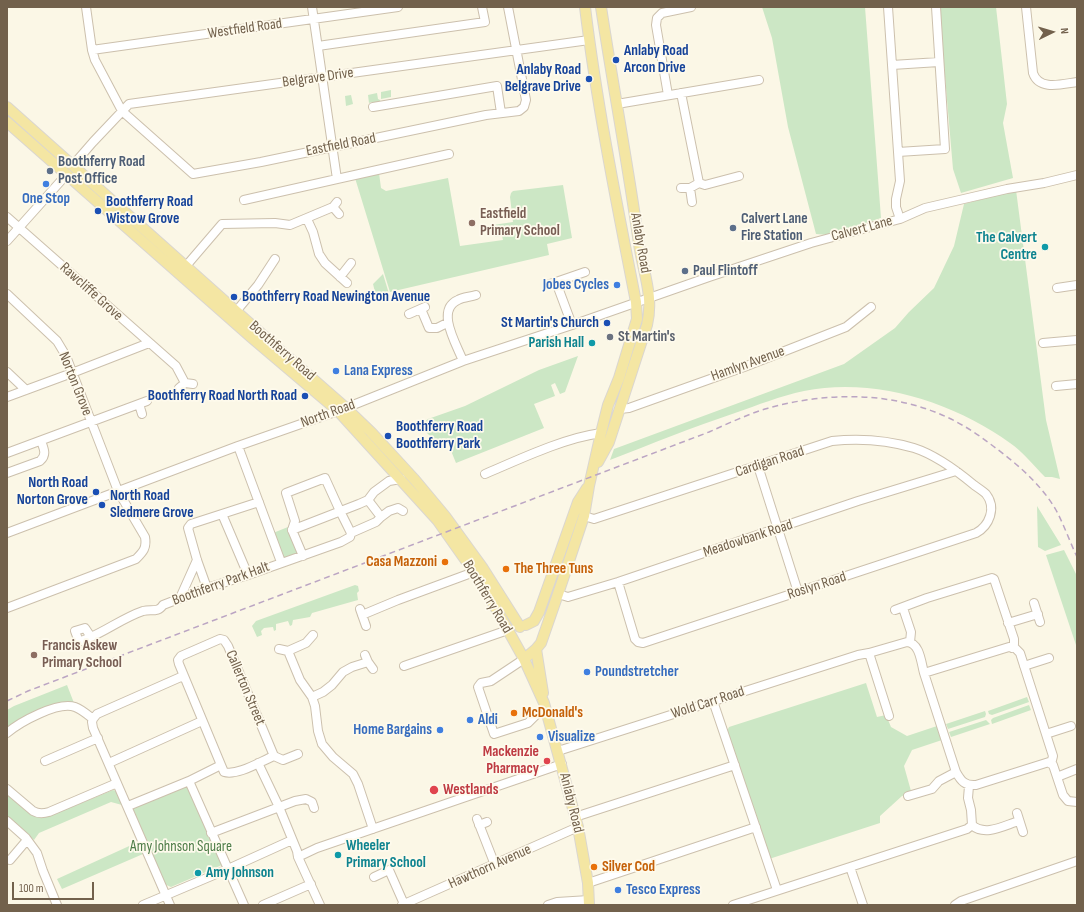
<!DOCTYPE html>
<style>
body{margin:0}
#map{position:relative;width:1084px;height:912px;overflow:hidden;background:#fbf7e6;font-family:"Sofia Sans Condensed",sans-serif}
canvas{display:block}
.frame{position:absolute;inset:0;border:8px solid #72614c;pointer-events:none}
.north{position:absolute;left:1032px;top:12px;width:40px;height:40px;-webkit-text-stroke:3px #fefaec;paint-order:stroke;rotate:85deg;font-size:11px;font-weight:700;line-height:16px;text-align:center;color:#72614c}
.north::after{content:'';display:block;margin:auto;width:14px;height:18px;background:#72614c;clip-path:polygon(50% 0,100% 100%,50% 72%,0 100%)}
.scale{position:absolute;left:12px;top:882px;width:82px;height:18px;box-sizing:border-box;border:2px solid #72614c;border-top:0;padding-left:5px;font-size:12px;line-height:14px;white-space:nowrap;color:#72614c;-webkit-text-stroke:3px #fefaec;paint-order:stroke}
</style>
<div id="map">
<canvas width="1084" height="912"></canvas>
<div class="frame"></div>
<div class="north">N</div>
<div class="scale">100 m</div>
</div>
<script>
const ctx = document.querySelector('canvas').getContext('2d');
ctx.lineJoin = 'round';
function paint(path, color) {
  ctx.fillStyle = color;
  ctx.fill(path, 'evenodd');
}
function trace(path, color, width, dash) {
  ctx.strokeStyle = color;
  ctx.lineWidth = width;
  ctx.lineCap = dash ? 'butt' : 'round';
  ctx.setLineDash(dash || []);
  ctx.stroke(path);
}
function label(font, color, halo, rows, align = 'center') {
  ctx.font = font + ' "Sofia Sans Condensed",sans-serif';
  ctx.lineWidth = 3.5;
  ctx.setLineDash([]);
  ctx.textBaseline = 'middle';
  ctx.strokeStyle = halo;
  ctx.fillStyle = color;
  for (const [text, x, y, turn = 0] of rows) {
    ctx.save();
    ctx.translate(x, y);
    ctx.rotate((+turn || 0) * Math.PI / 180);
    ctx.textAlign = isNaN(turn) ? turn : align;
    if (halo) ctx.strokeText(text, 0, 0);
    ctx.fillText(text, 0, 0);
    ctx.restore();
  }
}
const green = new Path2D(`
 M762,7H865L881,218L828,235L816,234L788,127L772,38Z
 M939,7H996L1007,104L1003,123L1013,178L961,193L953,169Z
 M391,90V97L381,99V92Z
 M377,93L378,99L380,100L381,103L372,104V102L369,103L368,95Z
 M351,95L353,104L346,106L345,96Z
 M379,173L381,188L386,191L448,178L460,246L503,240L502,236L495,237L493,225L513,222L510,197L511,193L513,191L563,185L572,238L547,244L549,255L390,292L355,178Z
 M1016,190L1046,420L1060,479L1052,477H1045C1034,466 1023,452 1010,443C953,402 875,377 804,391C780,396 758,405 735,413C693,427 651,444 610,460L614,449L844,364L895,328L909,312L934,288L954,246L964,204Z
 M383,274L390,297L381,300L376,296L373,284Z
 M578,356L565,392L560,394L555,383L551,385L555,396L534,404L544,428L456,463L447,441L438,444L420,426L428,419L465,406L539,370Z
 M1037,506L1061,545L1045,551L1038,547Z
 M288,527L297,552V555L286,559L282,557L273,533Z
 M1064,550L1077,576V648L1046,555Z
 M355,585L358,586L359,591L357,593L358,600L312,613L310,617L293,620L292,625L290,626L288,621L276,624V630L274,631L273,627L264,628L261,631L262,635L257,637L252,626L256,621Z
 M866,683L877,717L886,715L891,727L907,736L937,726L942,740L912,750L904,766L911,791L909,794L902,796L880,816V823L769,859L727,731L729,727Z
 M67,685L74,703L7,730V710L14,706Z
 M1027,697L1029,702L992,715L989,714L988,711Z
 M1029,705L1031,710L992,724L991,720L993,718Z
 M985,711L986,714L985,717L948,729L946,724Z
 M986,720L990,724L951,737L949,732Z
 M187,786L222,865L171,887L162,883L131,811L132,807Z
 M113,790L116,791L122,805L111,802L39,833L34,840L7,816V791L36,816L52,815Z
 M138,842L143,854L62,889L57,879Z`);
const minor = new Path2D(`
 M86,7L92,50L95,60L122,111L193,174L261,162L486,115L519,111L524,107L526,100L508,7
 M312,7L337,179L449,154
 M888,7L900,181L896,199V207L900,219
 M1026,7L1033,73C1039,91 1062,84 1077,82
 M318,46L485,22L482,7
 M92,50L398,7
 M892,65L939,62
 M681,93L699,183
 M668,95L656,25L657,18L662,13L691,7
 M617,104L759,80
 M373,107L497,86L501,113
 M898,152L945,149L936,7
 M73,165L93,142L129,104L589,40
 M699,183L705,185L739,176
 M681,188H690L699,183
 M690,188L692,202
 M244,200L337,179
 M337,202L333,207L339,214
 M7,217L176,366L185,383
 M307,219L313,232L319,254L325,263L347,283
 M7,241L67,174
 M186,266L222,224L275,223L290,225L333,207
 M340,277L351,263
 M547,285L556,282
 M1057,288L1077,285
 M7,294L57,341L66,356L118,491L145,537C147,548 143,552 136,559L7,608
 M421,309L429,328H437L447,323
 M409,314L425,307
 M233,315L258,285L275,259
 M572,325L556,282L585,272
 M1043,343L1077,340
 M463,361C457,345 435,310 458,300C463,297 470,297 476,295
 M7,372L26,390
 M1056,386L1077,384
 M179,388L185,383L193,384
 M7,397L72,373L149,343
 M139,404L142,414
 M620,409L629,408L744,367L846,327L871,307
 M238,446L281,562
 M7,453L147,401
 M758,466L798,592
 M7,473L40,461C47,455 44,449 41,441
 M485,474C520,459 564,438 601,433
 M222,514L248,575
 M584,516L594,519L832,441C860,438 887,440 914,448C936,455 956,470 974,485C978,488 983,491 986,494C997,508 989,526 976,533L643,643L638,642L635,639L618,582
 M381,517L389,511L398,508L403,511
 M292,530L295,521L286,493L325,478L340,511L351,533
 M7,533L238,446L338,411L463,361L572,325L709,277L811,243L900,219L925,208L1007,189L1044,183L1077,175
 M303,556L292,530L359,504L368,500L374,492L389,481L401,479
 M207,588L197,560L188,528L191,524L259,502
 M558,594L568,597L618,582L858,501L956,471
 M180,598L197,560
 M1034,603L1040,622
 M903,608L911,632L910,642
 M360,609L366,626
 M895,610L927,598L992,578L994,579L1014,639V644L1012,648
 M362,615L398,600L474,572
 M1008,623L1038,614
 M91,637L79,642L75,631L85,628L91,637C109,629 125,617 143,611C151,609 158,613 163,605L207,588L248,575L341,542L350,537L351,533L376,522L381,517L368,500
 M279,649L288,651L300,680L312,697L315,706L318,731L322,744L333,757L353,774L358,784L373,829
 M288,651L306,643L313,635
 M869,653L889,716
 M365,655L368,662L373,669
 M524,659L491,681L481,683L478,687L494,734L528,723L538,713L546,709
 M404,666L508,630
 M1024,666L1049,658
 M924,673L956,772C961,781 965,786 976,785L1049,762L1053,765L1063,795L1068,801L1077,802
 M312,697L323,692L332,685L343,672L352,667L368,662
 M713,701L777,890
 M93,719L92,722L93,728L170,905
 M93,719L97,714L183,676
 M7,733C20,722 58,701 75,707C81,709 88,715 93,719
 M1046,734L1071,726
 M558,751L858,655L869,653L907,642C920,643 921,662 924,673L1009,647L1015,648L1020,653L1053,756L1051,764
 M45,761L98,738
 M109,763L202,721
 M258,763L279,807L297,851L298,857L320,905
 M221,765L179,664L178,660L181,656L220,639L224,640L228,646L274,756L283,760L298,754
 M1057,777L1077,769
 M189,781L221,765L224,772C238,776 261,761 274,756
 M7,789L33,811C38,814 42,814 49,812L117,783
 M908,796L932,789L939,781L956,772
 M128,806L189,781L244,905
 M1017,813L1023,832
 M575,817L735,765
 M477,819L495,865
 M7,821L26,838L37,853L43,871L57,905
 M479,825L487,822
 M972,825C985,837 1005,825 1019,821
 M211,833L295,801L306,799L312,802L314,808
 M298,857L317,848L562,764
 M10,860L27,840
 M850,867L863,905
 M374,877L389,870L404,904
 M588,883L756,827
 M143,905L228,869L292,840
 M263,905L311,884
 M402,905L578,827
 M548,905L557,902L589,900
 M733,905L967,829L972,825L971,810L968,798L969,786
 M955,905L961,901L1077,861`);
const major = new Path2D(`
 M7,107L265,337L346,408L371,432L415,480L445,516L482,567L520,627
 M7,122L252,338L338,411L438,521L474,572L494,605L524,659L544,703L578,827L588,883L589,905
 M598,462L609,442L647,325C654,296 643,272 639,244C628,165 613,86 601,7
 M526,625L534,621L539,612L578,502L587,488
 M536,649L543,693
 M524,659L536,649L541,643L558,594L584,516L589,486L601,433L608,405L619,378L637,319L636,302C617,205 597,106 585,7`);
const rail = new Path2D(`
 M7,701L28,691L709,432C727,424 746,415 765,409C821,393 881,391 935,412C956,420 975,432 993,446C1016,463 1041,484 1056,510C1064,525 1070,542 1077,557`);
const markers = [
 [616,60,4,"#1a4fb4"],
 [589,79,4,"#1a4fb4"],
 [50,171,4,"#5c6f8a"],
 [46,184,4,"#3f7fe0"],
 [98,211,4,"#1a4fb4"],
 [472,223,4,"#8d6e63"],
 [733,228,4,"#5c6f8a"],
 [1045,247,4,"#0f9aa8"],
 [685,271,4,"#5c6f8a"],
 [617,285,4,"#3f7fe0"],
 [234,297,4,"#1a4fb4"],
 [607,323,4,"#1a4fb4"],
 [610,337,4,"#6b7280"],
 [592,343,4,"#0f9aa8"],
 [336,371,4,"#3f7fe0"],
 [305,396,4,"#1a4fb4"],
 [388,436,4,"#1a4fb4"],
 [96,492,4,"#1a4fb4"],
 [102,505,4,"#1a4fb4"],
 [445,562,4,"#e8710a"],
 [506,569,4,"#e8710a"],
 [34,655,4,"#8d6e63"],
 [587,672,4,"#3f7fe0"],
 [514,713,4,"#e8710a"],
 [470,720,4,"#3f7fe0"],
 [440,730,4,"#3f7fe0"],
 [540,737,4,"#3f7fe0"],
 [547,761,4,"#e0444e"],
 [434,790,5,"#e0444e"],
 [338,855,4,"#0f9aa8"],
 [594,867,4,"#e8710a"],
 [198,873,4,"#0f9aa8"],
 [618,890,4,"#3f7fe0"]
];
const streetNames = [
 ["Westfield Road",245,29,-8],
 ["Belgrave Drive",318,78,-8],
 ["Eastfield Road",341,145,-11],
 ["Calvert Lane",862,229,-15],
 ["Anlaby Road",640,243,80],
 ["Rawcliffe Grove",91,292,42],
 ["Boothferry Road",282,351,41],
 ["Hamlyn Avenue",748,364,-20],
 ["Norton Grove",75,384,68],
 ["North Road",328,414,-20],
 ["Cardigan Road",770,462,-18],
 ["Meadowbank Road",748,539,-18],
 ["Boothferry Park Halt",221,584,-20],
 ["Roslyn Road",817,586,-18],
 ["Boothferry Road",487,597,59],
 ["Callerton Street",245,688,67],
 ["Wold Carr Road",708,703,-18],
 ["Anlaby Road",571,803,76],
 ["Hawthorn Avenue",490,867,-24]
];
const transitNames = [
 ["Anlaby Road",624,51],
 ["Arcon Drive",624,68],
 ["Anlaby Road",581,70,"right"],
 ["Belgrave Drive",581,87,"right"],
 ["Boothferry Road",106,202],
 ["Wistow Grove",106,219],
 ["Boothferry Road Newington Avenue",242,297],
 ["St Martin's Church",599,323,"right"],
 ["Boothferry Road North Road",297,396,"right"],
 ["Boothferry Road",396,427],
 ["Boothferry Park",396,444],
 ["North Road",88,483,"right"],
 ["Norton Grove",88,500,"right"],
 ["North Road",110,496],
 ["Sledmere Grove",110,513]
];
const serviceNames = [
 ["Boothferry Road",58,162],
 ["Post Office",58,179],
 ["Calvert Lane",741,219],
 ["Fire Station",741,236],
 ["Paul Flintoff",693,271]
];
const shopNames = [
 ["One Stop",46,199,"center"],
 ["Jobes Cycles",609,285,"right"],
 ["Lana Express",344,371],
 ["Poundstretcher",595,672],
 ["Aldi",478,720],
 ["Home Bargains",432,730,"right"],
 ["Visualize",548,737],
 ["Tesco Express",626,890]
];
const educationNames = [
 ["Eastfield",480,214],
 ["Primary School",480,231],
 ["Francis Askew",42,646],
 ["Primary School",42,663]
];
const cultureNames = [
 ["The Calvert",1037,238],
 ["Centre",1037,255],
 ["Parish Hall",584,343],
 ["Wheeler",346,846,"left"],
 ["Primary School",346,863,"left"],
 ["Amy Johnson",206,873,"left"]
];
const worshipNames = [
 ["St Martin's",618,337]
];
const foodNames = [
 ["Casa Mazzoni",437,562,"right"],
 ["The Three Tuns",514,569],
 ["McDonald's",522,713],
 ["Silver Cod",602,867]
];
const healthNames = [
 ["Mackenzie",539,752],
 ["Pharmacy",539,769],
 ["Westlands",443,790,"left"]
];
const parkNames = [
 ["Amy Johnson Square",181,847]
];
paint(green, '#cce7c5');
trace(minor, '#ccc0ad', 10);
trace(major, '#dad6d0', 12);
trace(minor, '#fff', 8);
trace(major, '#f4e6a3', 10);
trace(rail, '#bba5c3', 1.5, [6, 4]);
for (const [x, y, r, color] of markers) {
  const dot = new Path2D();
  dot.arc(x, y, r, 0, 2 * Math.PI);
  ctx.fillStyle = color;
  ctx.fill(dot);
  trace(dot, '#fefaec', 1.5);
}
label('15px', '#72614c', '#fefaec', streetNames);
label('bold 15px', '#164399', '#fefaec', transitNames, 'left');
label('bold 15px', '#4e5e75', '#fefaec', serviceNames, 'left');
label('bold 15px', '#366cbe', '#fefaec', shopNames, 'left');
label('bold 15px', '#785e54', '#fefaec', educationNames, 'left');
label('bold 15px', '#0d838f', '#fefaec', cultureNames, 'right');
label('bold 15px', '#5b616d', '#fefaec', worshipNames, 'left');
label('bold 15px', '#c56008', '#fefaec', foodNames, 'left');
label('bold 15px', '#be3a42', '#fefaec', healthNames, 'right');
label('15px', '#4d7c48', '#fefaec', parkNames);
</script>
